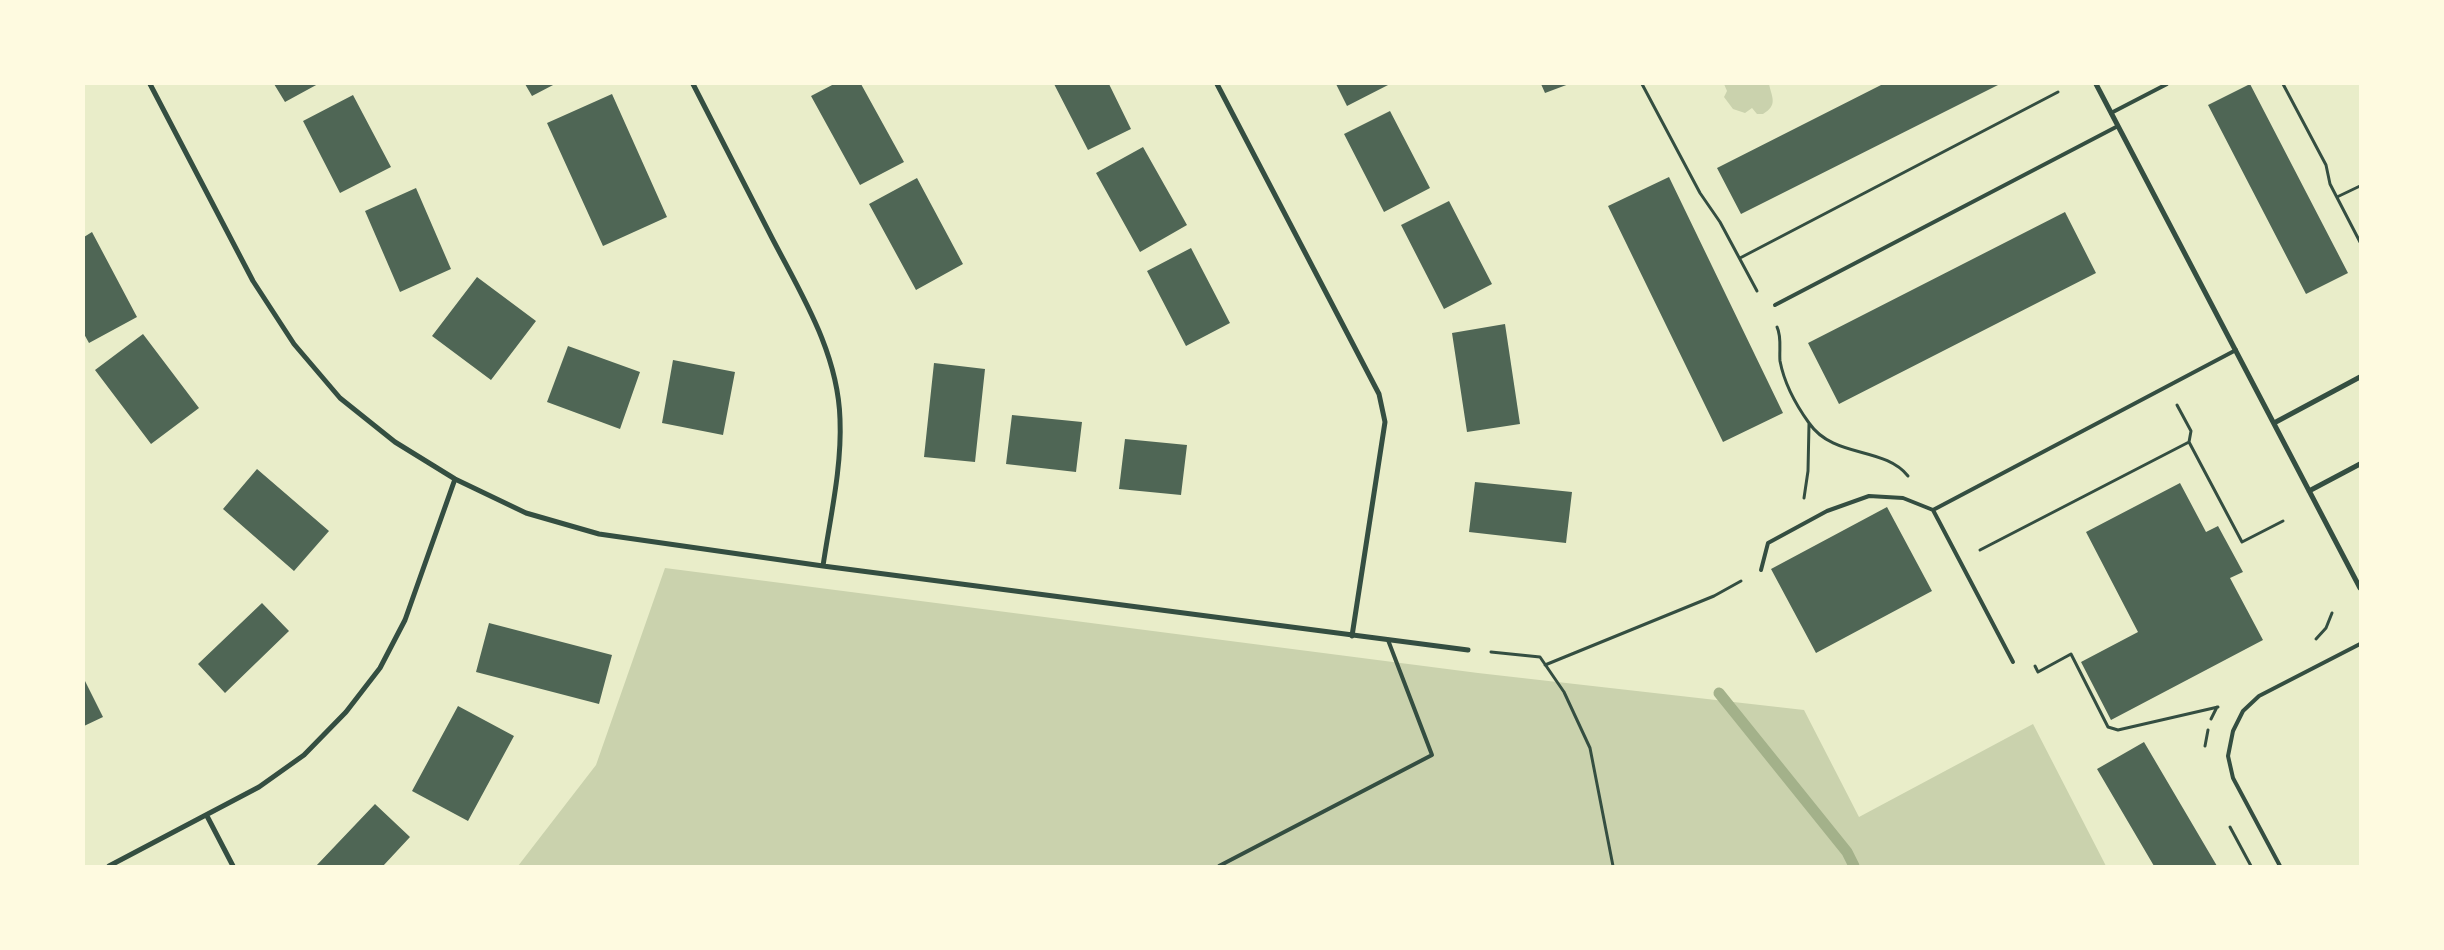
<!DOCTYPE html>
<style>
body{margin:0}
#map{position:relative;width:2444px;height:950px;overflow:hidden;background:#e9edc9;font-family:"IBM Plex Sans",sans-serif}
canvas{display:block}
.frame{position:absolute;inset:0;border:85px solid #fefae0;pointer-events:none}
</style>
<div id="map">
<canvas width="2444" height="950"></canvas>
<div class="frame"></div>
</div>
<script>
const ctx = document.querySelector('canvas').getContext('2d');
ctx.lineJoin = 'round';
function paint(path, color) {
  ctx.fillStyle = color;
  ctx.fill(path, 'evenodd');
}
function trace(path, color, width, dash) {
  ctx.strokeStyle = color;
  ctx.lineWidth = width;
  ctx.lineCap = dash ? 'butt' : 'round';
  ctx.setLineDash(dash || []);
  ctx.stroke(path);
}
const green = new Path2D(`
 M1724,84H1769C1772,98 1778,105 1763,114H1757L1752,108L1745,113L1733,109L1724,97L1727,91Z
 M665,568L1478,673L1804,710L1859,817L2033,724L2106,866H518L596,765Z`);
const stream = new Path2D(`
 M1719,693L1847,852L1854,866`);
const building = new Path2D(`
 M274,84H318L285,102Z
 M525,84H555L532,96Z
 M834,84H861L904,162L860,185L811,96Z
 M1054,84H1109L1131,129L1088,150Z
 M1336,84H1390L1347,106Z
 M1541,84H1569L1545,93Z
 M1883,84H2000L1741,214L1717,168Z
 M2250,84L2348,273L2306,294L2208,105Z
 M612,94L667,217L603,246L547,123Z
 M353,95L391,167L340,193L303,121Z
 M1390,111L1430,188L1384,212L1344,134Z
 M1143,147L1187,225L1140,252L1096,173Z
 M1669,177L1783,413L1723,442L1608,206Z
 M917,178L963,264L916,290L869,204Z
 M416,188L451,269L400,292L365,211Z
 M1449,201L1492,284L1444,309L1401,225Z
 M2065,212L2096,273L1839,404L1808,343Z
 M92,232L137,317L89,343L84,334V237Z
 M1191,248L1230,323L1186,346L1147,271Z
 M477,277L536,321L491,380L432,336Z
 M1505,324L1520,424L1467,432L1452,333Z
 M143,334L199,408L151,444L95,370Z
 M568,346L640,372L620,429L547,402Z
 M673,360L735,372L723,435L662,423Z
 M934,363L985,369L975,462L924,457Z
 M1012,415L1082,422L1076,472L1006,464Z
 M1125,439L1187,445L1181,495L1119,489Z
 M257,469L329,531L294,571L223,509Z
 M1475,482L1572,492L1566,543L1469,532Z
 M2180,483L2206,532L2218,526L2243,572L2230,578L2263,640L2111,720L2081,662L2138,632L2086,532Z
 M1887,507L1932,591L1816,653L1771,569Z
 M262,603L289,631L225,693L198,664Z
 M489,623L612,655L599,704L476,672Z
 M84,679L103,717L84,726Z
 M458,706L514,736L468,821L412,791Z
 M2144,742L2217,866H2154L2097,769Z
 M375,804L410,837L383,866H316Z`);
const path = new Path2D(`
 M1642,84L1700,193L1720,222L1757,291
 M2283,84L2326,165L2330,184L2360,242
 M2337,197L2360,186
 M1740,258L2058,92
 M1777,327C1782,337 1779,350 1780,361C1784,382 1796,405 1809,423C1834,459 1884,446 1908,476
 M2189,442L2242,542L2283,521
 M1804,498L1808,471L1809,424
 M1980,550L2189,442L2191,431L2177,405
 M2316,639L2326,628L2332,613
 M1491,652L1540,657L1564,692L1590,748L1613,866
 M1545,665L1714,596L1741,581
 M2035,666L2038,672L2071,654L2108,727L2118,730L2218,707
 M2211,719L2217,707
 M2205,746L2208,730
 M2230,827L2251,866`);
const service = new Path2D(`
 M2111,113L2167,84
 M1775,305L2118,126
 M1761,570L1768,543L1827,511L1869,496L1903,498L1933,510
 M2013,662L1933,510L2236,350
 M1219,866L1432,755L1388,640
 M2280,866L2233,778L2228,756L2233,731L2243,711L2259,696L2360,644`);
const minor = new Path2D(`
 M150,84L253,281L294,344L340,398L395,442L455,479L526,513L599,534L823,566L1468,650
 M693,84C719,134 745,185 771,236C801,294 838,352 840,419C842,468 830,518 823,566
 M1217,84L1379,394L1385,422L1352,636
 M2096,84L2360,588
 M2274,423L2360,377
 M2309,491L2360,464
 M207,816L233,866
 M109,866L259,787L304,755L346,712L380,668L405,620L455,479`);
paint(green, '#cad2ad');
trace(stream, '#a3b18a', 11);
paint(building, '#4f6655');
trace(path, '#344e41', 3);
trace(service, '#344e41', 4);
trace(minor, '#344e41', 5);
</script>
